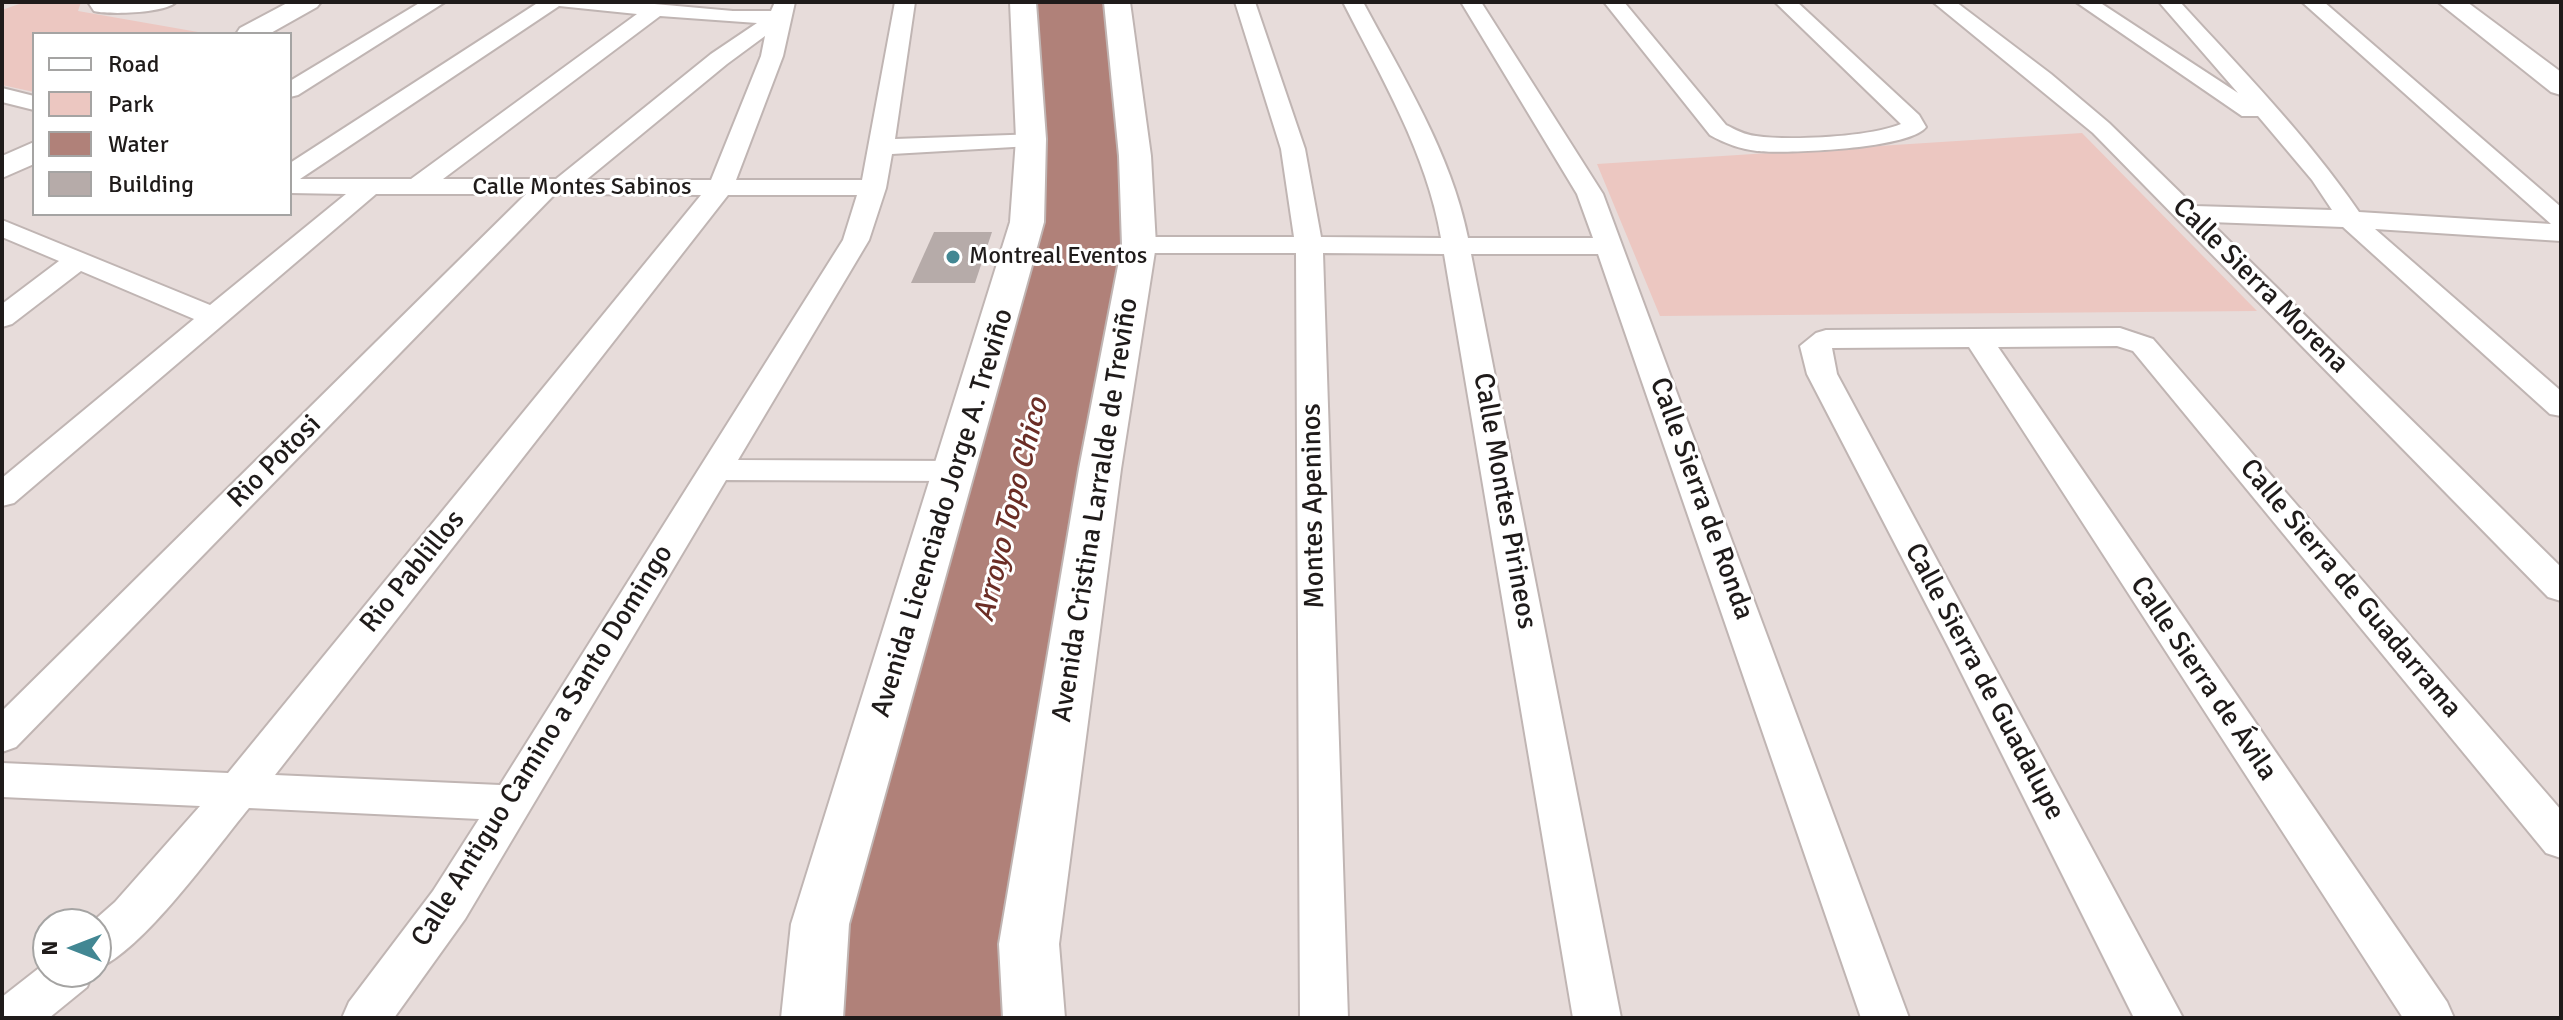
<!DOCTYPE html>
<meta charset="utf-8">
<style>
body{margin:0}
#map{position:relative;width:2563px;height:1020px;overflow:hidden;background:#e7dcda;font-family:Signika,sans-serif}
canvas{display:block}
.frame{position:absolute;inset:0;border:4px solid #1f1b1a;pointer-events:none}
.legend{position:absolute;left:32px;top:32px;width:260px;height:184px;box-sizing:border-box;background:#fff;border:2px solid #a5a4a3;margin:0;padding:10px 14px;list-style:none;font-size:24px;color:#1f1b1a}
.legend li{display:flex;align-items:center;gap:16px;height:40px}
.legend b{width:40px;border:2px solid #a5a4a3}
.north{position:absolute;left:32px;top:908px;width:80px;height:80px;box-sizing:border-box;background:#fff;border:2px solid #a5a4a3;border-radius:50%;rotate:270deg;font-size:22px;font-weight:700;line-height:32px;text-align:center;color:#1f1b1a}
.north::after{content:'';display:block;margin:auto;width:28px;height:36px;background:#428793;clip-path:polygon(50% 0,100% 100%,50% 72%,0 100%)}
</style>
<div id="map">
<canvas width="2563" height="1020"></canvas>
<div class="frame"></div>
<ul class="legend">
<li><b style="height:10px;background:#fff"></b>Road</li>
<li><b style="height:22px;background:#ecc7c1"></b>Park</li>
<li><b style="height:22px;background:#b08179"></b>Water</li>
<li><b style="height:22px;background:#b6aba9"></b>Building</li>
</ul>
<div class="north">N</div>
</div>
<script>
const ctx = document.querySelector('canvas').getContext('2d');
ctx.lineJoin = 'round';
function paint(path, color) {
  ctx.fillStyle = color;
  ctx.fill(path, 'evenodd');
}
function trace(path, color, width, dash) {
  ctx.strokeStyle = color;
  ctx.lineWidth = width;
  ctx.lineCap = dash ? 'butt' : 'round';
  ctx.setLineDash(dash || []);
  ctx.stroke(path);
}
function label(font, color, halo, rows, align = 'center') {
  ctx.font = font + ' Signika,sans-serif';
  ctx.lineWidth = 6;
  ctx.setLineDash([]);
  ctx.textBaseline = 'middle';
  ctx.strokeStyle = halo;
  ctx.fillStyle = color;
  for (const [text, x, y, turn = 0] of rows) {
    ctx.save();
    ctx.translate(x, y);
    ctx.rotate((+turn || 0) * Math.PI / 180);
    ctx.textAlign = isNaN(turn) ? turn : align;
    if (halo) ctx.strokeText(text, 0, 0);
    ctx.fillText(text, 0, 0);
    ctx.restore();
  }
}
const green = new Path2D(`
 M25,2H81L78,11L198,32L34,34V92L2,85V10Z
 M2082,133L2257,311L1660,316L1597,164Z`);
const water = new Path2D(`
 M1023,2H1117L1135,156L1034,1018H812L1013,278Z`);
const building = new Path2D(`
 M934,232H992L975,283H911Z`);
const minor = new Path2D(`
 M88,2H176C165,13 110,15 94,11Z
 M421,2H445L298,95L290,97V81Z
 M539,2H632L733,11H771L775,2H795L783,56L736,180H862L895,2H915L895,139L1039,134L1043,139L1039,144L1031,146L892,154L886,188L869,240L738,460L955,461L967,464L971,471L967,478L955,481L726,480L465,919L394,1018H342L349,1002L433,891L479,819L249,808C215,849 142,952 96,969V924H90L115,902L200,806L2,797V763L228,773L701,195L555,194L16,747L2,752V711L526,194H376L14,503L2,506V478L194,319L81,271L12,324L2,327V304L59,261L2,237V220L210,305L346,194L290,193V163ZM559,6L637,14L411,179H300ZM660,16L757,23L711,54L556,179H443ZM765,36L761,56L711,180H586L727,64ZM728,195H857L843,240L500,785L275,775Z
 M1235,2H1255L1305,149L1321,237L1441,238C1427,154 1381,77 1343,2H1363C1403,77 1451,153 1468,238H1593L1577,194L1461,2H1481L1603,194L1909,1018H1861L1598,254H1471L1621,1018H1573L1444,254L1323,253L1348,1018H1300L1296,253H1139L1130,251L1126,245L1130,239L1139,237H1294L1281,149Z
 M1604,2H1624L1726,125C1736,130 1745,135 1756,136C1789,141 1870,137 1901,124L1775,2H1797L1919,115L1926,127C1910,149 1785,154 1757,151C1740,149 1724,143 1710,135Z
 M1933,2H1956L2051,74L2109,123L2194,206L2332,210L2312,180L2258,116H2242L2076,2H2099L2238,93L2159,2H2180C2242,70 2307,136 2359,212L2551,224L2302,2H2324L2561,207V241L2375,229L2561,391V416L2550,414L2343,227L2210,222L2561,567V601L2548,597L2093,133Z
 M2,88L34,96V110L2,102Z
 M2120,328L2153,339L2561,810V858L2546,853L2133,351L2117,346L1998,347L2447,1002L2454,1018H2403L1969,347L1832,348L1837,374L2183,1018H2134L1949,648L1807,374L1800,346L1816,333L1826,330Z
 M48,961V972H93L87,987L49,1018H2V997Z`);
const tertiary = new Path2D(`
 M2438,2H2467L2561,72V95L2551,92Z`);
const secondary = new Path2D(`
 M289,2H321L317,7L269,34H236L240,28Z
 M1010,2H1036L1046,139L1044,222L849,924L843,1018H781L791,924L1010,222L1016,139Z
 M1104,2H1130L1151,156L1156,245L1121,469L1059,944L1065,1018H1003L999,944L1079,469L1122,245L1119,156Z
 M34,142V164L2,178V156Z`);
const markers = [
 [953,257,8,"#428793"]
];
const farStreetnames = [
 ["Calle Montes Sabinos",582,188]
];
const farPoinames = [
 ["Montreal Eventos",969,257]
];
const streetNames = [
 ["Calle Sierra Morena",2260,286,45],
 ["Rio Potosi",275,462,-45],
 ["Calle Sierra de Ronda",1701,499,70],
 ["Calle Montes Pirineos",1504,501,80],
 ["Montes Apeninos",1314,506,-91],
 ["Avenida Cristina Larralde de Treviño",1096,510,-81],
 ["Avenida Licenciado Jorge A. Treviño",943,513,-73],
 ["Rio Pablillos",413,572,-51],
 ["Calle Sierra de Guadarrama",2350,589,50],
 ["Calle Sierra de Ávila",2203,679,56],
 ["Calle Sierra de Guadalupe",1984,682,62],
 ["Calle Antiguo Camino a Santo Domingo",543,746,-58]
];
const waterNames = [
 ["Arroyo Topo Chico",1012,510,-76]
];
paint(green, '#ecc7c1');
paint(water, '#b08179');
paint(building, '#b6aba9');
trace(minor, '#c0b5b3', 4);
trace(tertiary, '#c0b5b3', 4);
trace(secondary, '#c0b5b3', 4);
paint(minor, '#fff');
paint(tertiary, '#fff');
paint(secondary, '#fff');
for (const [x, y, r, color] of markers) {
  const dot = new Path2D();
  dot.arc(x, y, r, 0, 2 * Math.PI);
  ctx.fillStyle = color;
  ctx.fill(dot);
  trace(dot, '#fff', 3);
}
label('24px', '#1f1b1a', '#fff', farStreetnames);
label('24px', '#1f1b1a', '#fff', farPoinames, 'left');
label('28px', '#1f1b1a', '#fff', streetNames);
label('italic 30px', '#6b2d25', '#fff', waterNames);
</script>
